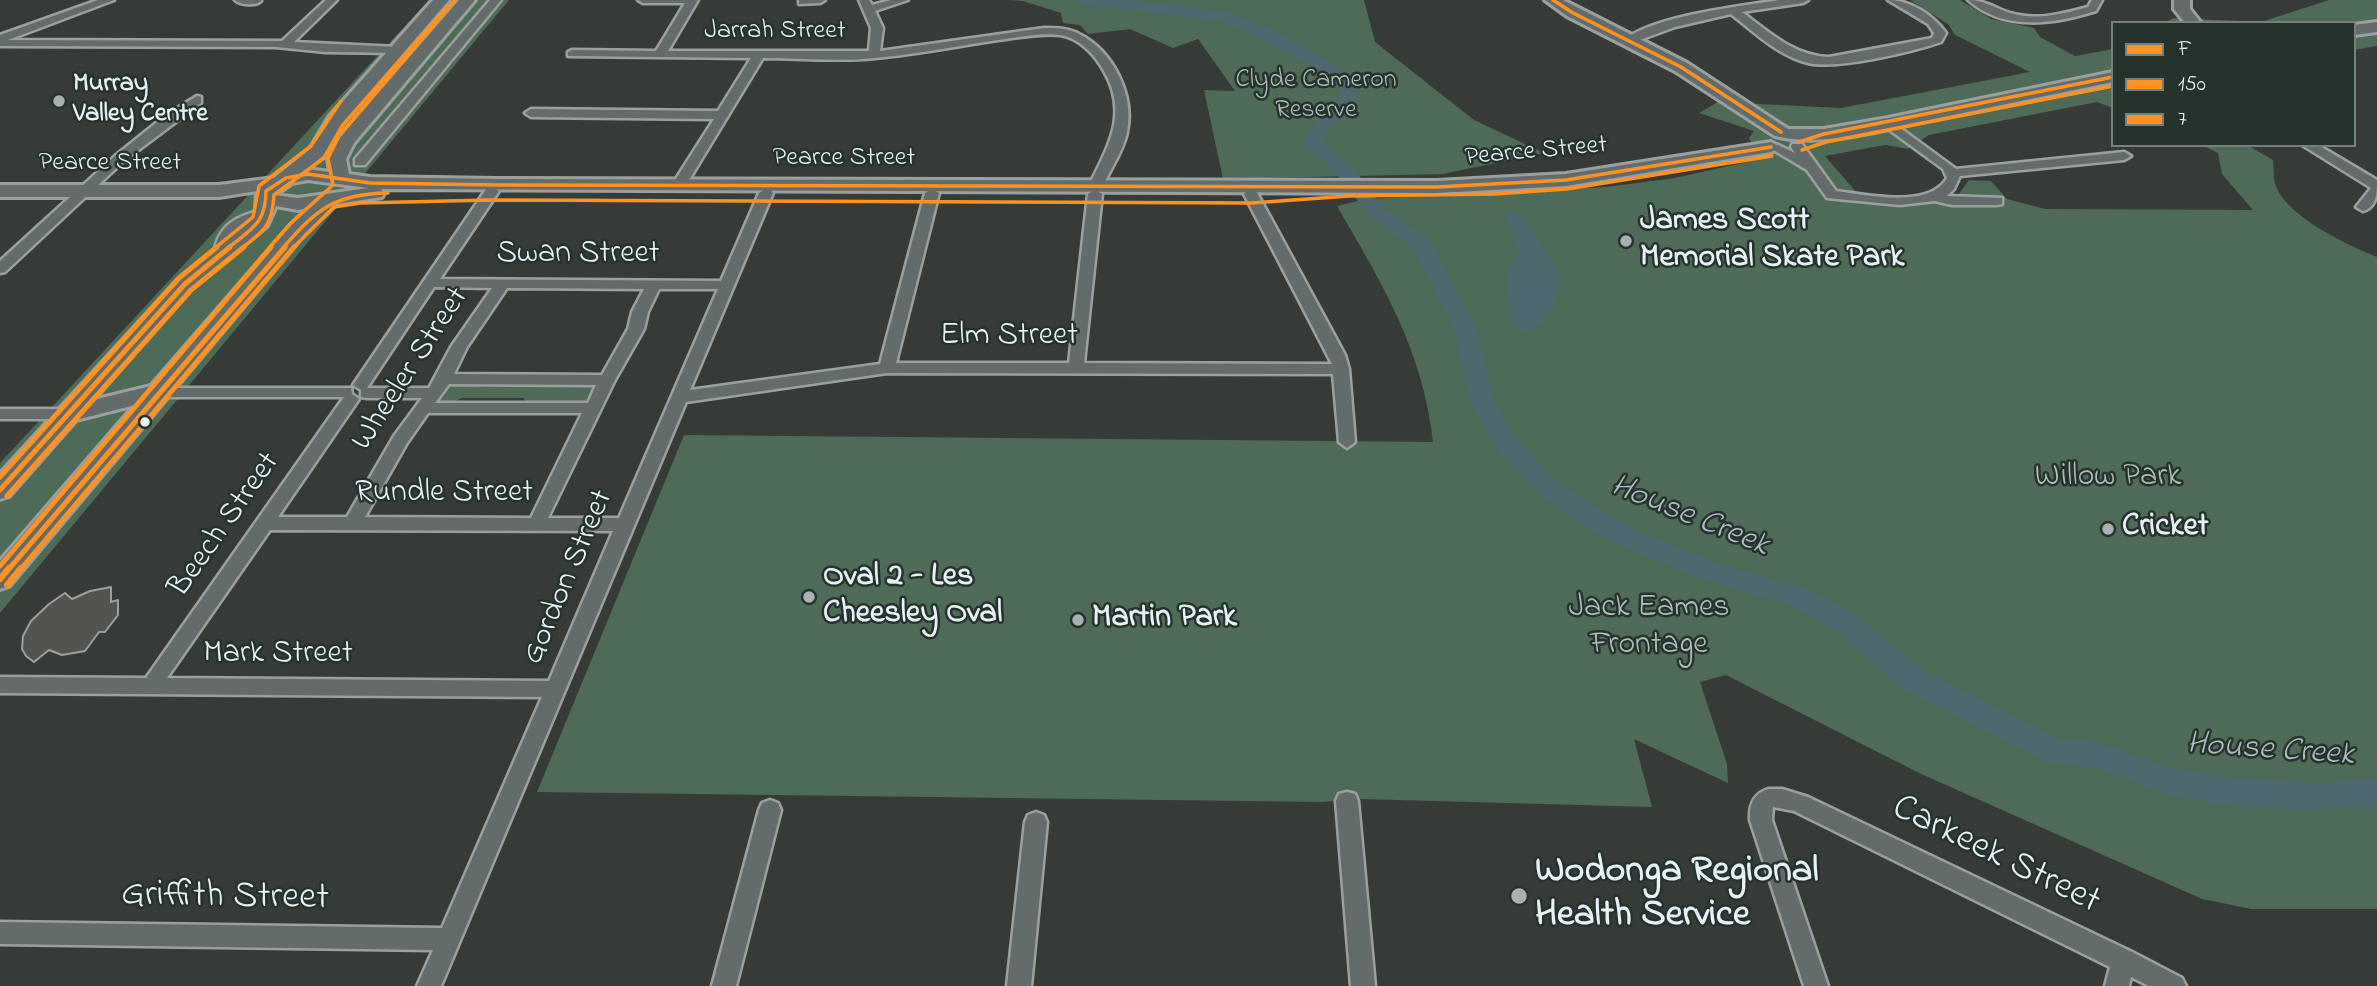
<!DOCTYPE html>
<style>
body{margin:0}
#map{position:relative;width:2377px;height:986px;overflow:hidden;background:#373b37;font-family:"Indie Flower",sans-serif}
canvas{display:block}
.legend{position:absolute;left:2111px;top:21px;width:245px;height:126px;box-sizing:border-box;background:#26332d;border:2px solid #747f7e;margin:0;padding:9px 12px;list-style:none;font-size:21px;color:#e8f1f8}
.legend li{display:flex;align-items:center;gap:14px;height:35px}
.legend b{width:35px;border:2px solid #747f7e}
</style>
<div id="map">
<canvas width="2377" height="986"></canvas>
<ul class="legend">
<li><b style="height:9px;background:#ff9220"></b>F</li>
<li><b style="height:9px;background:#ff9220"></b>150</li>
<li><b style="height:9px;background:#ff9220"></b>7</li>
</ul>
</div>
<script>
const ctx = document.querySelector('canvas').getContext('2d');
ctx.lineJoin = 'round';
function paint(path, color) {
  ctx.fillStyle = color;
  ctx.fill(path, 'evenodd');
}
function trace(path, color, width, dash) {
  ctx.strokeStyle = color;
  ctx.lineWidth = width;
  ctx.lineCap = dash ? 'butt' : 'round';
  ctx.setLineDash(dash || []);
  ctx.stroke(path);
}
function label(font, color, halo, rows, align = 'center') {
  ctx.font = font + ' "Indie Flower",sans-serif';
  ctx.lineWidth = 5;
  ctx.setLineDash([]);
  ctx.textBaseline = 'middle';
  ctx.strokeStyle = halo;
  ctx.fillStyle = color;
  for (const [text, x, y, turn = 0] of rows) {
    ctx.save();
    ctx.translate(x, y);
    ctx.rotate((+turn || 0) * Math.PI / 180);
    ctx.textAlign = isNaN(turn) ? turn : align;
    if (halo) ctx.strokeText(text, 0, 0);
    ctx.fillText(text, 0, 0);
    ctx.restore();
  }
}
const green = new Path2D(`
 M429,0H509L0,613V463Z
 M1010,0H1364L1375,42L1474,120L1544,153L1443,174L1223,179L1204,90L1235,91L1198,39L1173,48L1130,29L1088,34L1080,25L1063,23L1061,13L1023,1Z
 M1910,0H1960L1991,19L2034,28L2040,37L2075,56L2113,49V108L2097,102L1929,135L1908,149L1885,145L1825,156L1863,200L1956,198L1969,180L1991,181L2007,199L2045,209L2253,210L2222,174L2218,153L2202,145H2247L2273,160C2274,168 2273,176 2275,183C2284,216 2348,245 2377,257V909H2251L2202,899L1919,773L1726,675L1700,682L1727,764L1728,783L1634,739L1652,807L1362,799L1323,802L537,792L684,435L1433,442C1423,350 1382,284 1337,206L1366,199L1606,187L1675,178L1760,159L1749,138L1754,131L1699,113L1718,102L1841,108L2030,72L1955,35L1948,24Z
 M2329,0H2377V46L2354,50V23H2165L2173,18L2261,22Z
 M454,383L593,384L596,388L591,399L580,404L529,405L523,398H462L455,401L459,405L439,403L438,398L446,386Z`);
const water = new Path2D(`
 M1510,210C1530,216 1550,261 1562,279C1559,288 1558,299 1554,307C1547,319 1531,336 1518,330L1513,324L1506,274L1520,253L1507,218Z`);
const river = new Path2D(`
 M1077,0H1128L1229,12L1274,31L1331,62L1354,79L1357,83L1358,108L1331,128L1323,142L1358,174L1383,208L1430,240L1476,326L1494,400L1515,437L1552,478L1588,503L1636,530L1719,564L1811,590L1858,617L1925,671L2059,739L2097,742L2171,768L2225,777L2318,783L2377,778V806C2309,812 2240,811 2173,796C2147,790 2123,775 2097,769C2079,764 2061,768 2044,761L1903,689L1838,633L1792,606L1701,579L1616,544L1570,517L1534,490L1496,448L1470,400L1454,326L1413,249L1369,216L1344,182L1303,143L1317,120L1340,106L1339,85L1319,70L1262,39L1220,21L1085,5Z`);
const building = new Path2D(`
 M111,587V602L118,600V615L105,632H99L85,651L62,655L49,650L34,662L26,656L22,649L23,636L31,621L49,604L65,593L72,599L90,591Z`);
const street = new Path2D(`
 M98,0H114L8,40L282,41L326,0H337L294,42L398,47L404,50L398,53L325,52L276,47L0,46V35Z
 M235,0H261V1C256,6 240,5 235,0Z
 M490,0H501L365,165H355V159Z
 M638,0H698L668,51H869L871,28L859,0H869L872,5L891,0H908L875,11L883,28L880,51L1044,28C1057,28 1070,28 1081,35C1113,52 1135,95 1127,132C1124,150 1110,169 1103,186L1101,189H1091L1089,186C1108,146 1129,114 1104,71C1095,55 1080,38 1060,35C1045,33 1028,36 1012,38C967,44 921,54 875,58C839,62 800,58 763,58L686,185L684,188H674L672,185L714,119L531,117L525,113L531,109L718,111L751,58L568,56V52L572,50L656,51L685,3H643Z
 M799,0H825L820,3L799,4Z
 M1780,0H1808L1803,3L1742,12C1769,32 1794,56 1829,57L1932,38L1934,33L1928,24L1888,0C1910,0 1933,15 1946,33L1941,42C1912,52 1836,70 1808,63C1779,56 1754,32 1731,14L1675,27L1629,44L1623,41C1652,16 1741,6 1780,0Z
 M1968,0C1984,0 1995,8 2010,13C2036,21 2062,14 2088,7L2092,0H2102L2096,11C2054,24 2004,32 1968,0Z
 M197,96L201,97V103L124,161L5,272L0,273V261L115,156L166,115Z
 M1888,119L1956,169L2124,152L2131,156L2124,160L1960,176L1954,189L1947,196L2002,198V204L1997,205H1952L1935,201L1900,205L1827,198L1807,170L1772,149L1778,145L1795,153L1791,147L1792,144H1802L1836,191C1867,195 1929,209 1947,178L1943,169L1884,126L1882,123Z
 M2302,145H2318L2377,180C2377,193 2377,207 2363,211L2356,207L2371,188Z
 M492,187L499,191L440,279L721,281L759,193L766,189L771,190L773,193L690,390L880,364L925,193L932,189L939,193L896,363H1069L1088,194L1095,190L1102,194L1084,363L1332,364L1244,194L1246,191H1256L1345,355L1349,369L1355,442L1347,448L1339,442L1333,374L887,373L686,402L441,986H417L433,950L0,944V922L442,928L542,697L0,693V677L146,678L344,397H159L153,396L151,392L153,388H351L352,394L359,399L278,517H347L394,436L422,398H367L361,397V390L353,385L487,188ZM434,287L492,288L451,347L429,388H367ZM507,288L644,289L632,312L628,329L602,375L454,374L467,347ZM659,289H718L619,518H548L615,380L644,329L648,312ZM449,384L596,385L588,403H435ZM428,413H582L531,518L365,517L407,443ZM270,530L613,531L549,681L167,678Z
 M265,209L270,210V216L241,227L230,239L226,257H216L214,254C218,224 237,216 265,209Z
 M0,409H68L76,414L68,419H0Z
 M1768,789H1782L1808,797L2132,952L2182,978L2186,986H2149L2131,977L2129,986H2105L2110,967L1794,811L1773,807L1772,820L1828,986H1804L1750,820C1749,805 1753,794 1768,789Z
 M1347,792L1355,794L1358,801L1375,986H1351L1336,801L1339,794Z
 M770,800L778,803L781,810L736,986H712L759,810L762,803Z
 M1036,812L1044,815L1047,822L1031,986H1007L1025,822L1028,815Z`);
const secondary = new Path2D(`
 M433,0H449L343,123L323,156L307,169L330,172L328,159L340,137L459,0H475L354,143L346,159L349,174L370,177L497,179L1437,181L1566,174L1771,142L1780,147L1771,152L1566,186L1437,193L381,189L384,193L382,197L336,204L305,233L9,586L0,589V561L135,405L76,420L9,496L0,499V474L178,280L252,219L256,209L257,191L219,197H0V185H219L274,178L310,149L329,117ZM308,180L368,188L298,198L275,195L292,183ZM276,206L298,210L309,208L291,225L151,386L93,400L192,288L267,226Z
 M1545,0H1563L1687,63L1788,129H1824L1888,118L2113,72V82C2053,94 1993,107 1934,119C1884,129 1825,148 1775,136L1675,71L1567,16Z
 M2174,0H2190V9L2201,23H2185L2174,9Z
 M2377,22V32L2354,35V25Z`);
const bus1Far2 = new Path2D(`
 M1553,0L1573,13L1681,67L1781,132
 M1799,142L1824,134L2113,77
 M228,248C251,229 266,224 266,191L286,178L308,174L370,183L497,185L1437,187L1566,180L1771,147
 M283,248C317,209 334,194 388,193`);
const bus1Far1 = new Path2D(`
 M0,490L185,284L230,247
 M8,570L285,247`);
const bus1 = new Path2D(`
 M0,579L9,568`);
const bus2Far2 = new Path2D(`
 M1802,150L1826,142L2113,86
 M242,248C265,230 272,226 274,195L324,158L342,126L448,6
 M293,248L334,207L360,203L492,200L1252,203L1349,196L1494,194L1567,189L1772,156`);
const bus2Far1 = new Path2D(`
 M7,496L191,290L244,247
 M20,570L294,247`);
const bus2 = new Path2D(`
 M7,585L21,568`);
const bus3Far1 = new Path2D(`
 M215,248L253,217L259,186L311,146L341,101
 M269,248L291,223L333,185L328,158L339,136L455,0`);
const bus3 = new Path2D(`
 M0,477L179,278L217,247
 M0,566L271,247`);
const markers = [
 [59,101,7,"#aab1b4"],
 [1626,241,7,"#aab1b4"],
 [145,422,6,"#e8f1f8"],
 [2108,529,7,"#aab1b4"],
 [809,597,7,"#aab1b4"],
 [1078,620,7,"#aab1b4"],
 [1519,896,9,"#aab1b4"]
];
const farStreetnames = [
 ["Jarrah Street",775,33],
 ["Pearce Street",1536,153,-5],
 ["Pearce Street",844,160],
 ["Pearce Street",110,165]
];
const farParknames = [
 ["Clyde Cameron",1316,82],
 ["Reserve",1316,112]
];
const farPoinames = [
 ["Murray",73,86],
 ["Valley Centre",73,116]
];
const poiNames = [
 ["James Scott",1640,223],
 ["Memorial Skate Park",1640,260],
 ["Cricket",2122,529],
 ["Oval 2 - Les",823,579],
 ["Cheesley Oval",823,616],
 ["Martin Park",1092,620]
];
const streetNames = [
 ["Swan Street",578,256],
 ["Elm Street",1009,338],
 ["Wheeler Street",412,370,-57],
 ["Rundle Street",444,495],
 ["Beech Street",226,526,-55],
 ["Gordon Street",570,578,-67],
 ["Mark Street",278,656]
];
const parkNames = [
 ["Willow Park",2108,479],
 ["Jack Eames",1649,610],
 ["Frontage",1649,647]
];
const waterNames = [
 ["House Creek",1689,518,22],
 ["House Creek",2270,752,4]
];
const nearStreetnames = [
 ["Carkeek Street",1995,857,26],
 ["Griffith Street",225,899,1]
];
const nearPoinames = [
 ["Wodonga Regional",1535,874],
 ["Health Service",1535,918]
];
paint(green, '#4d6b57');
paint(water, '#4f6870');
paint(river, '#4f6870');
paint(building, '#53534f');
trace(building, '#9b9f9e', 2);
trace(street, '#9b9f9e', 5);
trace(secondary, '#9b9f9e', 6);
paint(street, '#646b6b');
paint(secondary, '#646b6b');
trace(bus1Far2, '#ff9220', 3.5);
trace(bus1Far1, '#ff9220', 5);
trace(bus1, '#ff9220', 6);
trace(bus2Far2, '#ff9220', 3.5);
trace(bus2Far1, '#ff9220', 5);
trace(bus2, '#ff9220', 6);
trace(bus3Far1, '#ff9220', 3.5);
trace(bus3, '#ff9220', 5);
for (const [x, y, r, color] of markers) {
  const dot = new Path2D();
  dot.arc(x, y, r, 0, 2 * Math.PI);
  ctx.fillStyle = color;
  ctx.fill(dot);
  trace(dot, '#26332d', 2.5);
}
label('26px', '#e8f1f8', '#26332d', farStreetnames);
label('26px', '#acbeba', '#26332d', farParknames);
label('bold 26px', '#e8f1f8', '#26332d', farPoinames, 'left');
label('bold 32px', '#e8f1f8', '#26332d', poiNames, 'left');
label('32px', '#e8f1f8', '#26332d', streetNames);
label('32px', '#acbeba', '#26332d', parkNames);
label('italic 33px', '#acbcc4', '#26332d', waterNames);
label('38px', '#e8f1f8', '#26332d', nearStreetnames);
label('bold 38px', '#e8f1f8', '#26332d', nearPoinames, 'left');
</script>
